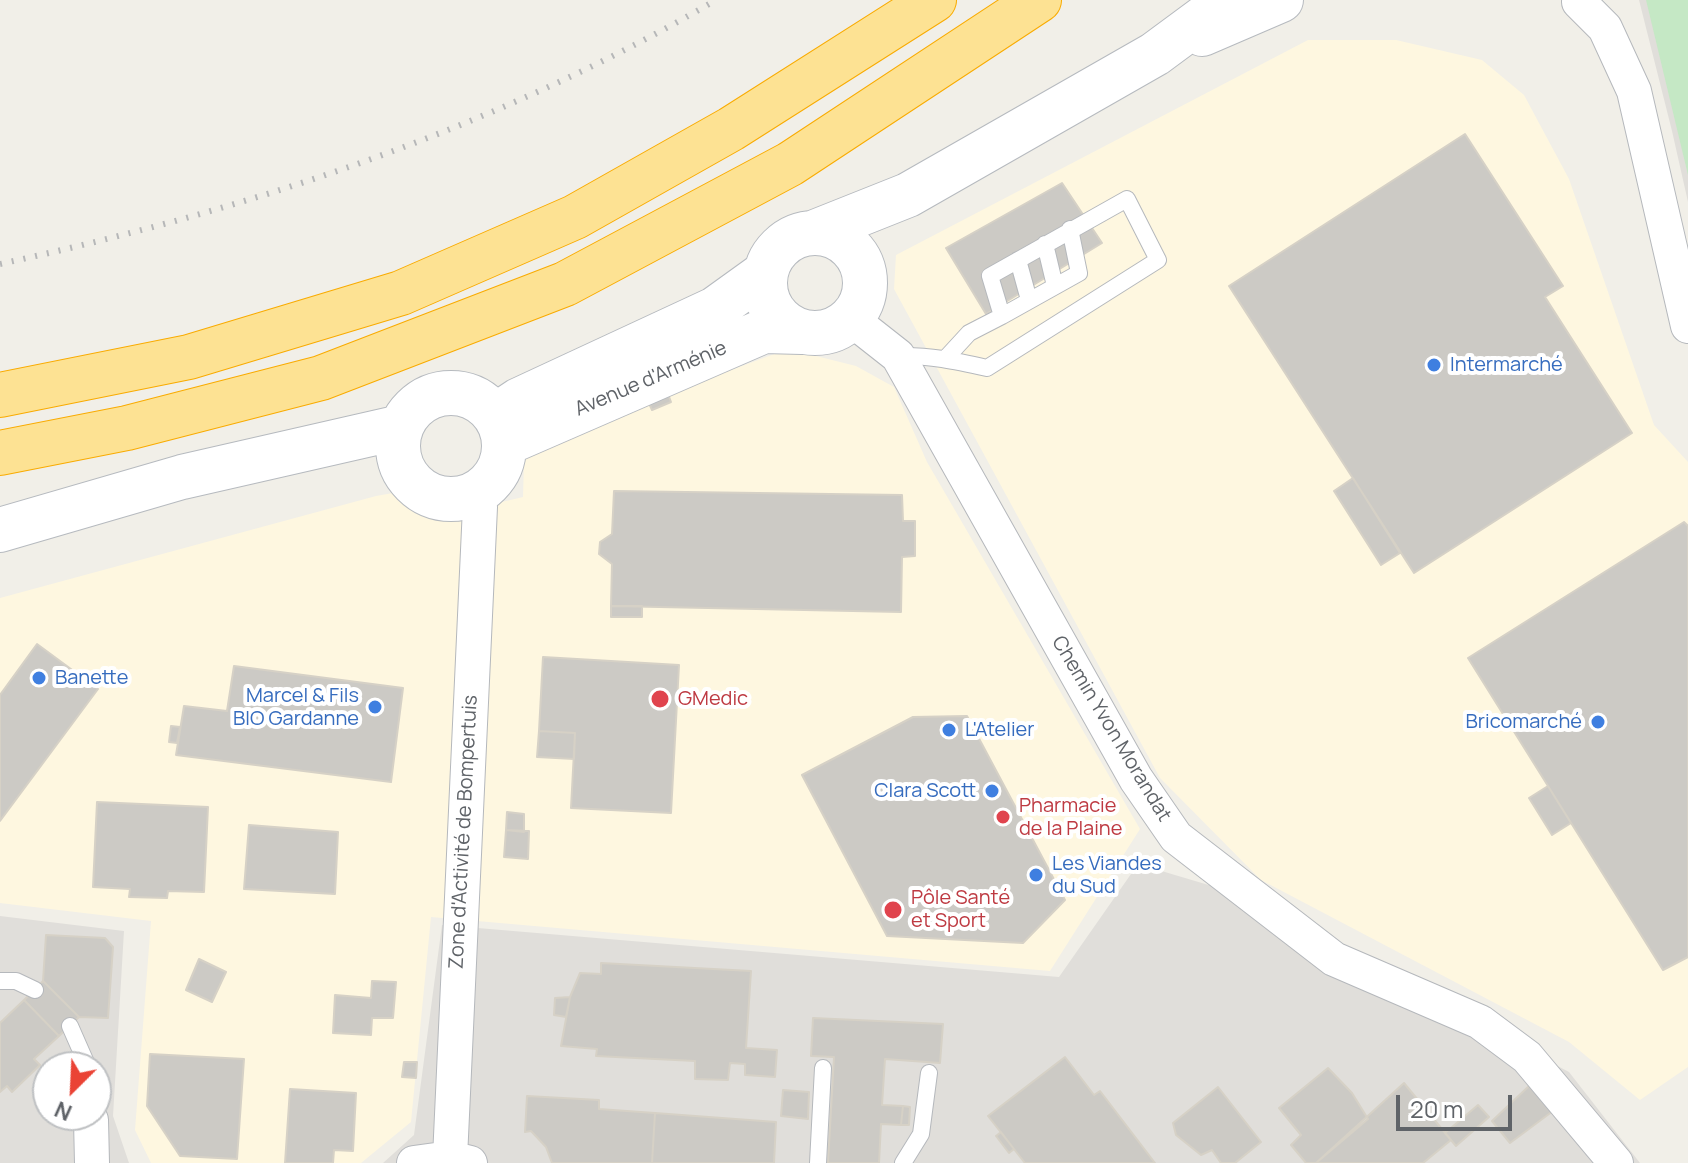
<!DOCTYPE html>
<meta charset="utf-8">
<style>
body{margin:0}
#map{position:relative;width:1688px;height:1163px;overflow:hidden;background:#f1efe8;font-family:Manrope,sans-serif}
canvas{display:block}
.north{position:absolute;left:32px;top:1051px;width:80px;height:80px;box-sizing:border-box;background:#fff;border:2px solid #bfc1c3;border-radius:50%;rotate:204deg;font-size:22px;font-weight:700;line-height:32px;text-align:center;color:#5f6368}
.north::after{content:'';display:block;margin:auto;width:28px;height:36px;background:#ea4335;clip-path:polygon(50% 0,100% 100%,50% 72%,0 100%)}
.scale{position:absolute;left:1396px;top:1095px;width:116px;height:36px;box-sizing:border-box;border:4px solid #5f6368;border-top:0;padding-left:10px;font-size:24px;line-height:28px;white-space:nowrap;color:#5f6368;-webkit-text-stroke:6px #fff;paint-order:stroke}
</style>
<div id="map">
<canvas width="1688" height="1163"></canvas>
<div class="north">N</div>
<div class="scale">20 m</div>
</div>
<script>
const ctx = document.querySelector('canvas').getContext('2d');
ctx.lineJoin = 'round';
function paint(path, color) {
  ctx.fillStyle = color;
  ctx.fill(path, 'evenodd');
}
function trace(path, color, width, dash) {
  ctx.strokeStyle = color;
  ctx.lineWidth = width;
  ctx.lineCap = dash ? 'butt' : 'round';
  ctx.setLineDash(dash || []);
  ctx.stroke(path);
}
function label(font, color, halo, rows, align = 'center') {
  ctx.font = font + ' Manrope,sans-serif';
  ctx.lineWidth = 8;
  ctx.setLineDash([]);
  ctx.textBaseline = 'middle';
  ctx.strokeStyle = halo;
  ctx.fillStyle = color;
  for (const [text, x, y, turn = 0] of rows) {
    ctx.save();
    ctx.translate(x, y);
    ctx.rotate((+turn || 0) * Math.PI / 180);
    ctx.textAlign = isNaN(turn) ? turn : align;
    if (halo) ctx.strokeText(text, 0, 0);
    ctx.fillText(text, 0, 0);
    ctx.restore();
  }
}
const commercial = new Path2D(`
 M1308,40H1396L1482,60L1524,95L1569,179L1654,425L1688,462V1067L1640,1100L1569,1042L1261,880L1160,778L894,289L896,255Z
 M788,349L856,366L894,387L927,462L1140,829L1050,971L431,917L411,1122L361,1163H151L135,1130L151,921L0,903V598L376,496L410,490L439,499L451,514L523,497L524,461L536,442Z`);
const industrial = new Path2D(`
 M1639,0H1688V202L1672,131Z
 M1138,864L1222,889L1569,1072L1640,1163H383L414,1135L442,925L1059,977Z
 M0,916L124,931L113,1116L129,1163H0ZM48,1067H96V1115H48Z`);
const green = new Path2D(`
 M1646,0H1688V175Z`);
const building = new Path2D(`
 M1465,134L1563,286L1545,297L1632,433L1414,573L1229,286Z
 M1062,183L1102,243L986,314L946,248Z
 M668,394L671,402L652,410L648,401Z
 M1353,478L1400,553L1381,565L1334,491Z
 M614,491L902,495L903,521H915V556L902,557L901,612L611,606L612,564L599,554L600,542L612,534Z
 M1684,522L1688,526V957L1663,970L1468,658Z
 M611,606H642V617H611Z
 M37,644L98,689L0,821V695Z
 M543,657L679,665L671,813L571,808L575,733L539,731Z
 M234,666L403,688L391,782L176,755L184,706L227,711Z
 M967,716L1065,900L1023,943L887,936L802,775L913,717Z
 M171,726L180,727L177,743L169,742Z
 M539,731L575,733L574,759L537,757Z
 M1548,786L1571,823L1552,835L1529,798Z
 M97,802L208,807L204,892L168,891L167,898L129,897L130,889L93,887Z
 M507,812L524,814V832L506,830Z
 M249,825L338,832L335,894L244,889Z
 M506,830L529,831L528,859L504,857Z
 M46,935L105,938L113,947L108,1018L79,1017L43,981Z
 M199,959L226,972L212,1002L186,990Z
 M601,963L751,971L746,1048L777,1050L775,1077L745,1075V1064L730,1063L728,1080L695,1079V1061L596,1056L597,1049L561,1046L570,997L580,973L601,974Z
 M43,981L79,1017L59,1036L24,1000Z
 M372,981L396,982L393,1018H372L371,1035L333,1033L335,995L371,998Z
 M570,997L566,1017L554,1015L555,998Z
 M24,1000L59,1036L34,1059L40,1065L12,1092L7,1086L0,1092V1023Z
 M813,1018L943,1024L940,1063L885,1059L882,1105L903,1106L901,1125L881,1124L879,1163H828L834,1057L811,1056Z
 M150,1054L244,1059L237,1159L180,1156L147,1106Z
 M1065,1057L1094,1095L1100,1091L1155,1163H1025L988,1116Z
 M404,1062H417L416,1078L402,1077Z
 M1328,1068L1352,1093L1368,1119L1316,1163H1306L1291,1145L1301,1135L1279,1108Z
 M1404,1083L1451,1140L1423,1163H1316Z
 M1529,1086L1553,1111L1510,1143L1492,1121Z
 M1218,1087L1261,1142L1235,1163H1221L1212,1150L1201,1155L1176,1135L1173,1123Z
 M290,1089L356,1093L353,1151L334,1150L333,1163H285Z
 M783,1090L809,1092L808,1119L781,1116Z
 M527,1096L599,1100V1109L655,1113L652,1163H552L546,1147L531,1131L525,1132Z
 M1478,1105L1489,1117L1456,1146L1445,1133Z
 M903,1106L910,1107L909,1125H901Z
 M655,1113L776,1122L774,1163H652Z
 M1001,1132L1014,1149L1009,1153L996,1136Z`);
const lane = new Path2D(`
 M1045,244L1055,286
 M1018,260L1029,300
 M1002,316L1079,273L1070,229
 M898,356C929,355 956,361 987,368L1158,260L1127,199L990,276L1002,316L969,333L946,358
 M0,981H16L35,990
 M70,1026L88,1067
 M818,1163L823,1068
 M903,1163L921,1134L929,1073`);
const street = new Path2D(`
 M1579,2L1605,28L1634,91L1688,326
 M851,319L898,356L1136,779L1176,837L1334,959L1480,1022L1527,1057L1616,1163
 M91,1120L92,1163
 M450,1158L480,507
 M414,1163L450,1158L470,1163`);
const secondary = new Path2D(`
 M1202,34L1281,0
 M815,232L908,195L1155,54L1228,0
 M765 283a50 50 0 1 1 100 0a50 50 0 1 1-100 0Z
 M398 446a53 53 0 1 1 106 0a53 53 0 1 1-106 0Z
 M495,416L519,400L715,309L765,273
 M504,444L764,331L802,332
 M0,530L182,477L401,427`);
const highway = new Path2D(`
 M0,395L189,357L401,293L575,217L731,129L934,0
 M0,453L127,428L321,378L565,284L790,164L1039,0`);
const rail = new Path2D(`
 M0,264C248,210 495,129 716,0`);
const markers = [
 [1434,365,8,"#3f7fe0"],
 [39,678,8,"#3f7fe0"],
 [660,699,10,"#e0444e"],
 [375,707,8,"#3f7fe0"],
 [1598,722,8,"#3f7fe0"],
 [949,730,8,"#3f7fe0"],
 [992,791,8,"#3f7fe0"],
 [1003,817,8,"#e0444e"],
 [1036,875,8,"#3f7fe0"],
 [893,910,10,"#e0444e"]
];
const shopNames = [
 ["Intermarché",1450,365],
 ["Banette",55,678],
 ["Marcel & Fils",359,696,"right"],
 ["BIO Gardanne",359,719,"right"],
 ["Bricomarché",1582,722,"right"],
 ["L'Atelier",965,730],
 ["Clara Scott",976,791,"right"],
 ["Les Viandes",1052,864],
 ["du Sud",1052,887]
];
const streetNames = [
 ["Avenue d'Arménie",651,379,-23],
 ["Chemin Yvon Morandat",1111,729,59],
 ["Zone d'Activité de Bompertuis",464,832,-87]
];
const healthNames = [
 ["GMedic",678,699],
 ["Pharmacie",1019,806],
 ["de la Plaine",1019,829],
 ["Pôle Santé",911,898],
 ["et Sport",911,921]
];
paint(commercial, '#fef7e0');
paint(industrial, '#e0deda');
paint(green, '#c5e8c5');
paint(building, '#cccac5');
trace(building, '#d6d1c6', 2);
trace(lane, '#b5b8bc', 18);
trace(street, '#b5b8bc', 36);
trace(secondary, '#b6babf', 46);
trace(highway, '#f9ab00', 46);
trace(lane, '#fff', 16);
trace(street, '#fff', 34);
trace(secondary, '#fff', 44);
trace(highway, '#fde293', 44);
trace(rail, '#b6b7b8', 6, [2, 10]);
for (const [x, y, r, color] of markers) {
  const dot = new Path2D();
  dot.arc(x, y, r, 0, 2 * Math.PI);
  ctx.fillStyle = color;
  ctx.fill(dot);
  trace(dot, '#fff', 3);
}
label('20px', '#366cbe', '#fff', shopNames, 'left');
label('20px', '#5f6368', '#fff', streetNames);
label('20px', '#be3a42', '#fff', healthNames, 'left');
</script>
